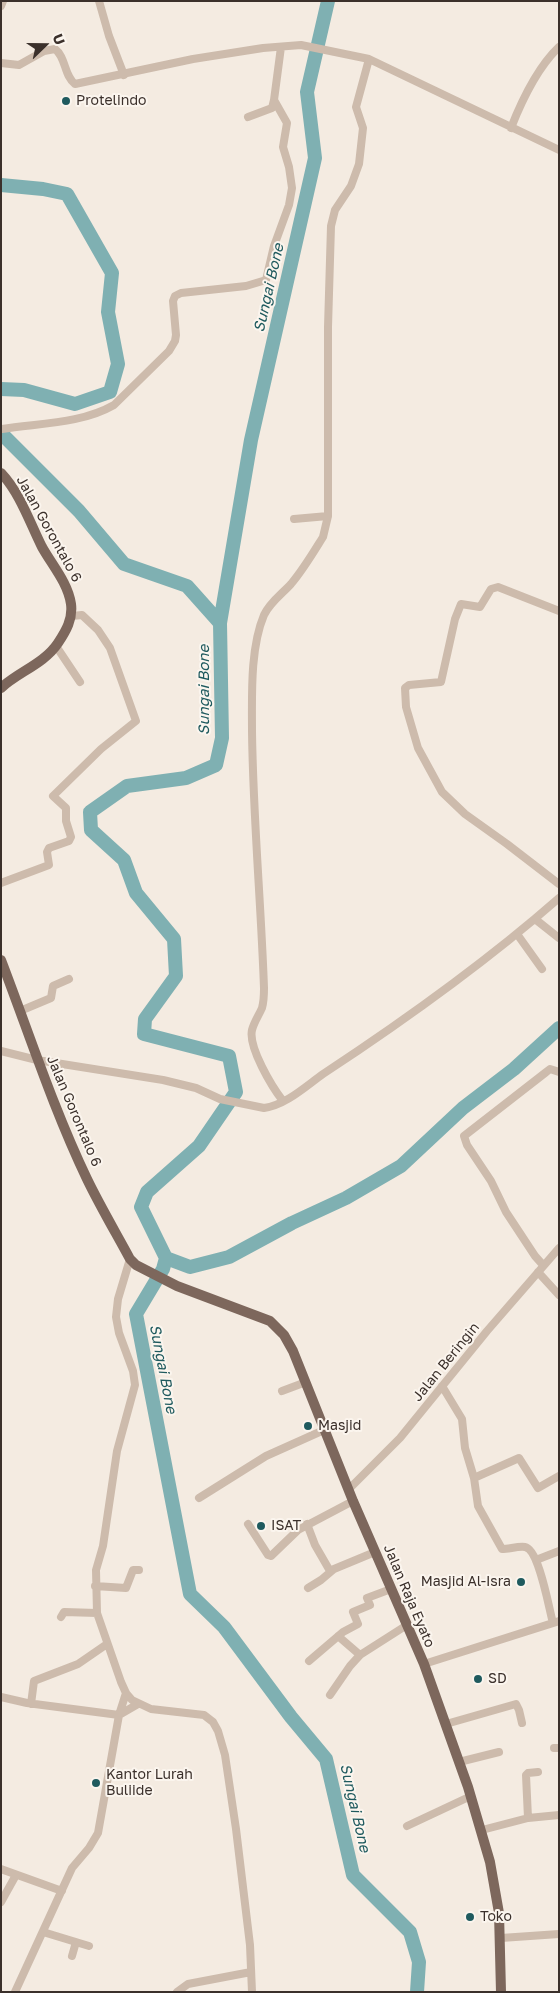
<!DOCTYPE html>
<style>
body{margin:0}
#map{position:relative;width:560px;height:1993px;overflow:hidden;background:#f4ebe1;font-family:"Golos Text",sans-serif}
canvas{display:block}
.frame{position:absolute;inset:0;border:2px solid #3b302b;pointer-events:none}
.north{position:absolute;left:20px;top:20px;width:50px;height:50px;-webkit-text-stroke:4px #fbf5ee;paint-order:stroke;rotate:68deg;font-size:14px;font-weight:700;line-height:20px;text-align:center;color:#3b302b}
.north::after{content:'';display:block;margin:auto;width:18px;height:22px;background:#3b302b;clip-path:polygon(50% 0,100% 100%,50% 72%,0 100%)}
</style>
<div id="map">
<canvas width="560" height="1993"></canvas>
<div class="frame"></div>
<div class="north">U</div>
</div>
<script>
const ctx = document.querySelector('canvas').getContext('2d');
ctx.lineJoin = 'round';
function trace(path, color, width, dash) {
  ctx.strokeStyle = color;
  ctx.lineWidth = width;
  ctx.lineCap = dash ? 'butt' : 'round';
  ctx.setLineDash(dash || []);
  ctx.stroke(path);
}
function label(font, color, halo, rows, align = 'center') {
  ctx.font = font + ' "Golos Text",sans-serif';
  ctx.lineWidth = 4;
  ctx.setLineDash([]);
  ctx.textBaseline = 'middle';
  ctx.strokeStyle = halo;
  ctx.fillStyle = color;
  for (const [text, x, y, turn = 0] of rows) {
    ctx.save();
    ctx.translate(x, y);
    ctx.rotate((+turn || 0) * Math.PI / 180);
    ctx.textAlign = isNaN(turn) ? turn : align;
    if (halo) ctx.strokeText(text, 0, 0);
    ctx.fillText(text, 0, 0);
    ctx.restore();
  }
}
const river = new Path2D(`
 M328,1L307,92L315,158L251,440L220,623L222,738L216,765L186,778L127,786L90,812L91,830L124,860L136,893L174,939L176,976L145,1019L144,1034L229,1056L236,1092L199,1146L147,1192L141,1207L166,1258L163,1269L136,1314L190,1594L224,1627L291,1717L326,1759L353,1875L410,1932L419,1962L417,1992
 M1,185L43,189L67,194L112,273L108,312L118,364L110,392L75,404L24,390L1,389
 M1,433L79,511L124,564L187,586L220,623
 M166,1258L190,1267L229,1257L292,1223L346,1198L401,1166L463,1108L514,1069L559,1028`);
const minor = new Path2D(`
 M99,1L109,36L124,75
 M1,6L3,1
 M1,63L19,65L44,51L55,49C66,57 64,76 75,84L193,59L263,48L301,45L369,59L559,150
 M248,117L272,108L274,100
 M511,128C522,100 537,68 559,47
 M2,429C39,423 81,424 114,405L169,351L175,341L176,335L173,301L175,296L181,293L246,286L266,280L274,246L289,205L292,188L289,167L283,147L287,123L274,100L281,47
 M294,519L328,516
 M559,611L498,587L491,589L480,607L461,604L455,619L441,682L409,685L405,688L406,707L418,748L442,792L465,814L507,844L559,884
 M56,646L80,682
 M1,883L49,865L47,852L49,848L69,841L71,837L66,821V808L53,796L101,749L136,721L110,648L98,630L82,615L72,616
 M535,919L559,938
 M517,934L542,969
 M20,1011L51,998L53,986L69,979
 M1,1051L37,1060L163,1080L196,1088L220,1099L264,1108C286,1105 306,1086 323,1074C405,1020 485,963 559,898
 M283,1101C272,1087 248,1047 252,1030C254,1022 259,1015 262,1008C264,1001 264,995 264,988C261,902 253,817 252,731C252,696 250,648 264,615C270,602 282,594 291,584C303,570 313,553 323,537L328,516V327L331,226L335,210L351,186L359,164L363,128L356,107L369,59
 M130,1259L118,1299L116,1317L119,1333L133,1371L135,1385L117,1451L103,1546L96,1570L97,1613L121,1682L126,1693L132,1700L151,1709L204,1715L213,1722L218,1731L225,1755L236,1829L250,1945L252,1992
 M543,1265L535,1256L506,1212L491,1181L467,1145L464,1136L545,1073L550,1069L559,1072
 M538,1272L559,1295
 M442,1386L462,1419L465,1448L474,1478L478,1506L502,1549C509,1549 518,1546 525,1547C539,1549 549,1609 553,1623
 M282,1391L306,1382
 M474,1478L519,1458L538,1488L559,1476
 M349,1489L400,1438L487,1331L559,1248
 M199,1498L266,1456L324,1430
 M248,1524L268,1555L271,1556L298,1530L353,1501
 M307,1524L315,1545L330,1571
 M536,1560L559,1551
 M95,1586L126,1588L133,1570H139
 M308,1588L321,1580L334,1569L375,1552
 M61,1617L64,1612L97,1613
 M338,1636L360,1655
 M309,1661L343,1632L358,1624L353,1612L370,1605L367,1598L391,1589
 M424,1664L559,1621
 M330,1695L350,1666L360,1655L407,1625
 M1,1697L27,1703L119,1715L138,1704
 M31,1704L34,1681L78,1664L107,1644
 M446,1724L516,1704L519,1710L522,1723
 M554,1748H559
 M459,1762L499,1752
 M528,1818L526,1775L528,1773L538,1772
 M407,1826L471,1796
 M482,1830L528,1818L559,1815
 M1,1869L62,1891
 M1,1902L16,1875
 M43,1932L89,1946
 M501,1938L559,1934
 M72,1956L76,1942
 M15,1992L72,1868L89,1848L98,1833L119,1715L126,1693
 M177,1992L188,1984L251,1972`);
const major = new Path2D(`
 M1,473C20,493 30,523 42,547C52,565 68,583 71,604C73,619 66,631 58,643C44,664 18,672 1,688
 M1,960C29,1033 53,1108 87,1179C100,1206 116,1233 130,1259L136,1265L177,1286L270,1321L284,1335L293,1351L353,1501L424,1664L468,1787L490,1862L499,1913L501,1992`);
const markers = [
 [66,101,5,"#1f5a5e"],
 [308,1426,5,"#1f5a5e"],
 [261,1526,5,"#1f5a5e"],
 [521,1582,5,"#1f5a5e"],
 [478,1679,5,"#1f5a5e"],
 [96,1783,5,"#1f5a5e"],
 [470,1917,5,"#1f5a5e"]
];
const poiNames = [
 ["Protelindo",76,101],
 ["Masjid",318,1426],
 ["ISAT",271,1526],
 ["Masjid Al-Isra",511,1582,"right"],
 ["SD",488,1679],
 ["Kantor Lurah",106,1775],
 ["Buliide",106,1791],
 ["Toko",480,1917]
];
const streetNames = [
 ["Jalan Gorontalo 6",49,529,61],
 ["Jalan Gorontalo 6",74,1111,67],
 ["Jalan Beringin",446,1362,-51],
 ["Jalan Raja Eyato",409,1596,67]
];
const waterNames = [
 ["Sungai Bone",269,288,-77],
 ["Sungai Bone",204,690,-90],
 ["Sungai Bone",163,1369,79],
 ["Sungai Bone",355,1808,77]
];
trace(river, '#7fb0b2', 14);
trace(minor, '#cdbbac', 8);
trace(major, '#7d675c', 10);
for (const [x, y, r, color] of markers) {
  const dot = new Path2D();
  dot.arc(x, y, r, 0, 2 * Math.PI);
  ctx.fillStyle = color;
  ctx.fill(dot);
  trace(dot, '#fbf5ee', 2);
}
label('14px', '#3b302b', '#fbf5ee', poiNames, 'left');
label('14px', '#3b302b', '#fbf5ee', streetNames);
label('italic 15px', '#1f5a5e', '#fbf5ee', waterNames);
</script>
